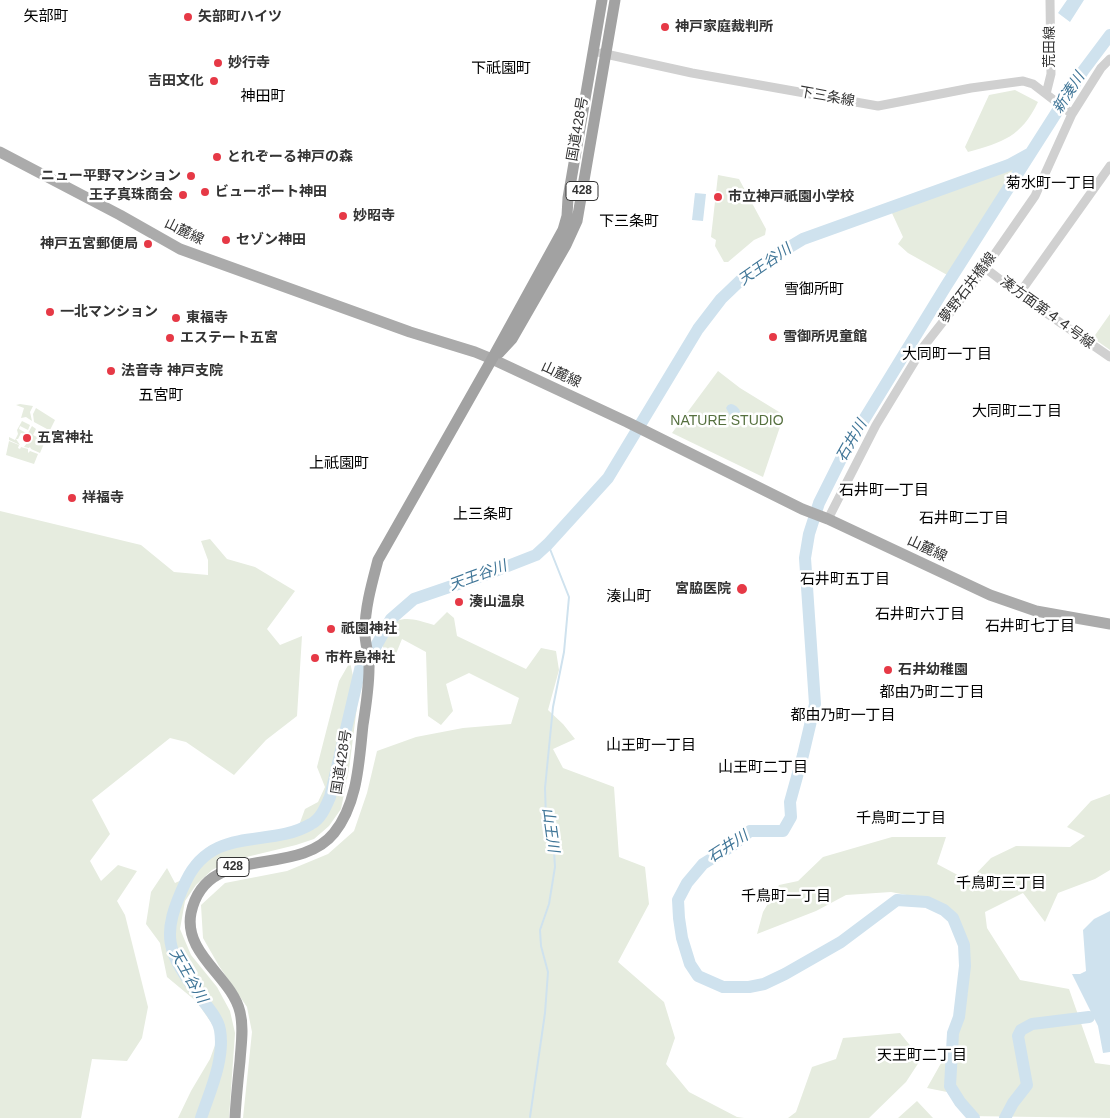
<!DOCTYPE html>
<meta charset="utf-8">
<style>
body{margin:0}
canvas{display:block;background:#fff}
</style>
<canvas width="1110" height="1118"></canvas>
<script>
const ctx = document.querySelector('canvas').getContext('2d');
ctx.lineJoin = 'round';
function paint(path, color) {
  ctx.fillStyle = color;
  ctx.fill(path, 'evenodd');
}
function trace(path, color, width, dash) {
  ctx.strokeStyle = color;
  ctx.lineWidth = width;
  ctx.lineCap = dash ? 'butt' : 'round';
  ctx.setLineDash(dash || []);
  ctx.stroke(path);
}
function label(font, color, halo, rows, align = 'center') {
  ctx.font = font + ' Helvetica,"Noto Sans JP",sans-serif';
  ctx.lineWidth = 5;
  ctx.setLineDash([]);
  ctx.textBaseline = 'middle';
  ctx.strokeStyle = halo;
  ctx.fillStyle = color;
  for (const [text, x, y, turn = 0] of rows) {
    ctx.save();
    ctx.translate(x, y);
    ctx.rotate((+turn || 0) * Math.PI / 180);
    ctx.textAlign = isNaN(turn) ? turn : align;
    if (halo) ctx.strokeText(text, 0, 0);
    ctx.fillText(text, 0, 0);
    ctx.restore();
  }
}
const green = new Path2D(`
 M1015,90L1038,102C1021,137 1003,142 968,152L965,147L989,95Z
 M1018,164L949,276L908,253L898,244L903,237L891,211Z
 M718,175L739,179L766,229L765,235L754,240L728,262H724L715,246L716,240L711,237Z
 M1110,314V350L1093,338Z
 M718,371L740,388L784,415L763,477L672,433Z
 M20,404L33,406L30,412L32,421L26,417L21,418L24,408L16,405Z
 M36,408L55,420L47,436L44,434L47,429L34,422L33,414Z
 M22,421L30,425L28,430L20,426L19,429L26,433L25,434L21,433L18,439H16L20,445L9,440V437L15,440L18,434L17,430Z
 M32,426L36,429L33,435L45,441L40,453L31,449L30,447L29,448L24,447L32,436L28,433Z
 M9,441L19,445L18,448L20,449L21,447L28,449V453L30,451L38,454L34,464L6,455Z
 M0,511L141,545L174,572L208,575V560L201,541L210,539L227,559L255,567L295,591L267,629L280,645L302,636L297,716L266,740L234,775L186,742L170,738L92,800L110,834L90,861L101,881L118,865L137,871L117,901L125,915L148,1007L142,1038L127,1061L92,1059L81,1118H0Z
 M447,612L454,618L457,636L526,669L541,648L556,651L559,670L548,710L563,724L575,739L553,749L563,768L614,787L619,857L645,867L649,904L618,962L664,1002L675,1038L666,1064L689,1092L737,1117L744,1118H243L252,1032L247,1007L219,966L203,938L201,905L225,883L287,871L328,854L354,831L367,793L377,751L416,737L463,728L511,724L519,698L469,673L446,684L453,711L441,725L428,716L426,652L402,639L391,666L382,645L384,628C403,614 413,619 434,625Z
 M350,662L358,699L349,769L341,809L329,826L314,839L296,845L230,861L212,870L196,885L185,901L180,929L191,955L217,987L230,1011L235,1033L229,1118H178L191,1091L210,1059L219,1034L197,1002L167,977L160,943L146,924L151,892L167,868L175,883L193,875L209,846L298,828L305,809L318,802L325,787L317,767L339,681Z
 M1110,794V870L1095,879L1058,893L1045,922L1023,893L985,912L987,928L1020,980L1069,989L1095,1063L1110,1065V1118L965,1116L947,1092L927,1088L953,1042L968,991L964,945L953,917L927,899L891,892L846,895L816,911L757,934L763,912L779,885L798,881L823,857L892,837H946L937,864L969,881L991,858L1016,846L1070,847L1085,836L1067,827L1091,801Z
 M900,1033L921,1059L906,1082L869,1118H788L796,1112L812,1067L836,1059L843,1038Z
 M917,1101L933,1118H898Z`);
const water = new Path2D(`
 M1067,0H1084L1070,22L1058,13Z
 M695,193L706,194L703,221L692,220Z
 M731,404C737,405 741,410 741,416L735,419L731,417L726,408L728,405Z
 M1110,911V1052L1103,1053L1098,1026L1072,974H1080L1086,971L1083,930L1094,919Z`);
const stream = new Path2D(`
 M530,1117L545,1013L548,972L541,946L540,930L549,904L555,867L554,851L546,819L545,788L553,707L564,652L569,597L548,544`);
const river = new Path2D(`
 M201,1118C210,1091 225,1059 220,1030C218,1018 208,1008 201,998C166,951 160,936 186,881C213,824 269,849 311,824C321,819 326,806 330,797L362,661L376,646L391,619L414,599L490,573L536,555L548,544L608,478L698,329L721,299L744,277L778,254L803,239L1009,165L1029,154
 M974,1118L960,1102L950,1086L953,1033L959,1017L965,966L964,945L953,918L944,910L927,902L897,900L841,942L785,974L764,984L749,987H723L698,976L690,964L682,938L679,918L678,900L687,883L703,864L732,846L750,831H783L791,817L790,802L803,755L815,704L805,558L809,534L819,503L846,449L946,286L1083,71L1110,35
 M1005,1118L1013,1103L1027,1085L1018,1036L1021,1030L1032,1024L1089,1017`);
const tertiary = new Path2D(`
 M601,53L692,73L878,106L971,88L1023,81L1033,84L1072,114
 M1046,94L1051,74L1050,0
 M985,268L1019,294L1110,357
 M1019,294L1110,166
 M828,519L876,425L924,346L985,268L1035,196L1072,114L1101,68L1110,59`);
const primary = new Path2D(`
 M0,152L120,215L180,249L410,332L475,352L492,359L627,422L802,509L828,519L990,595L1036,611L1110,624`);
const trunk = new Path2D(`
 M499,353L512,339L566,245L577,221L615,0
 M235,1118C236,1099 238,1080 240,1061C241,1045 244,1028 240,1012C232,977 183,954 191,913C206,841 297,879 334,833C358,803 359,761 363,725C366,706 369,687 369,668C370,655 364,643 365,630C365,607 372,583 378,560L492,359L563,230L567,216L568,198L602,0`);
const markers = [
 [188,17,5,"#e63946"],
 [665,27,5,"#e63946"],
 [218,63,5,"#e63946"],
 [214,81,5,"#e63946"],
 [217,157,5,"#e63946"],
 [191,176,5,"#e63946"],
 [205,192,5,"#e63946"],
 [183,195,5,"#e63946"],
 [718,197,5,"#e63946"],
 [343,216,5,"#e63946"],
 [226,240,5,"#e63946"],
 [148,244,5,"#e63946"],
 [50,312,5,"#e63946"],
 [176,318,5,"#e63946"],
 [773,337,5,"#e63946"],
 [170,338,5,"#e63946"],
 [111,371,5,"#e63946"],
 [27,438,5,"#e63946"],
 [72,498,5,"#e63946"],
 [742,589,6,"#e63946"],
 [459,602,5,"#e63946"],
 [331,629,5,"#e63946"],
 [315,658,5,"#e63946"],
 [888,670,5,"#e63946"]
];
const shields = [
 [582,191,32],
 [233,867,32]
];
const shieldNames = [
 ["428",582,191],
 ["428",233,867]
];
const poiNames = [
 ["矢部町ハイツ",198,17],
 ["神戸家庭裁判所",675,27],
 ["妙行寺",228,63],
 ["吉田文化",204,81,"right"],
 ["とれぞーる神戸の森",227,157],
 ["ニュー平野マンション",181,176,"right"],
 ["ビューポート神田",215,192],
 ["王子真珠商会",173,195,"right"],
 ["市立神戸祇園小学校",728,197],
 ["妙昭寺",353,216],
 ["セゾン神田",236,240],
 ["神戸五宮郵便局",138,244,"right"],
 ["一北マンション",60,312],
 ["東福寺",186,318],
 ["雪御所児童館",783,337],
 ["エステート五宮",180,338],
 ["法音寺 神戸支院",121,371],
 ["五宮神社",37,438],
 ["祥福寺",82,498],
 ["宮脇医院",731,589,"right"],
 ["湊山温泉",469,602],
 ["祇園神社",341,629],
 ["市杵島神社",325,658],
 ["石井幼稚園",898,670]
];
const streetNames = [
 ["荒田線",1050,47,-90],
 ["下三条線",827,97,10],
 ["国道428号",578,129,-80],
 ["山麓線",184,232,26],
 ["夢野石井橋線",968,288,-53],
 ["湊方面第４４号線",1047,313,36],
 ["山麓線",561,375,25],
 ["山麓線",927,549,25],
 ["国道428号",342,762,-81]
];
const parkNames = [
 ["NATURE STUDIO",727,421]
];
const neighbourhoodNames = [
 ["矢部町",46,17],
 ["下祇園町",501,69],
 ["神田町",263,97],
 ["菊水町一丁目",1051,184],
 ["下三条町",629,222],
 ["雪御所町",814,290],
 ["大同町一丁目",947,355],
 ["五宮町",161,396],
 ["大同町二丁目",1017,412],
 ["上祇園町",339,464],
 ["石井町一丁目",884,491],
 ["上三条町",483,515],
 ["石井町二丁目",964,519],
 ["石井町五丁目",845,580],
 ["湊山町",629,597],
 ["石井町六丁目",920,615],
 ["石井町七丁目",1030,627],
 ["都由乃町二丁目",932,693],
 ["都由乃町一丁目",843,716],
 ["山王町一丁目",651,746],
 ["山王町二丁目",763,768],
 ["千鳥町二丁目",901,819],
 ["千鳥町三丁目",1001,884],
 ["千鳥町一丁目",786,897],
 ["天王町二丁目",922,1056]
];
const waterNames = [
 ["新湊川",1069,93,-57],
 ["天王谷川",765,265,-35],
 ["石井川",852,441,-60],
 ["天王谷川",478,576,-20],
 ["山王川",550,830,82],
 ["石井川",728,847,-33],
 ["天王谷川",188,976,60]
];
paint(green, '#e6ecdf');
paint(water, '#cfe2ee');
trace(stream, '#cfe2ee', 2);
trace(river, '#cfe2ee', 12);
trace(tertiary, '#d0d0d0', 9);
trace(primary, '#ababab', 11);
trace(trunk, '#a2a2a2', 11);
for (const [x, y, r, color] of markers) {
  const dot = new Path2D();
  dot.arc(x, y, r, 0, 2 * Math.PI);
  ctx.fillStyle = color;
  ctx.fill(dot);
  trace(dot, '#fff', 2);
}
for (const [x, y, w] of shields) {
  const box = new Path2D();
  box.roundRect(x - w / 2, y - 9.5, w, 19, 4);
  ctx.fillStyle = '#fff';
  ctx.fill(box);
  trace(box, '#333', 1);
}
label('bold 12px', '#333', null, shieldNames);
label('bold 14px', '#333', '#fff', poiNames, 'left');
label('14px', '#333', '#fff', streetNames);
label('14px', '#56703f', '#fff', parkNames);
label('15px', '#000', '#fff', neighbourhoodNames);
label('italic 15px', '#3f7597', '#fff', waterNames);
</script>
